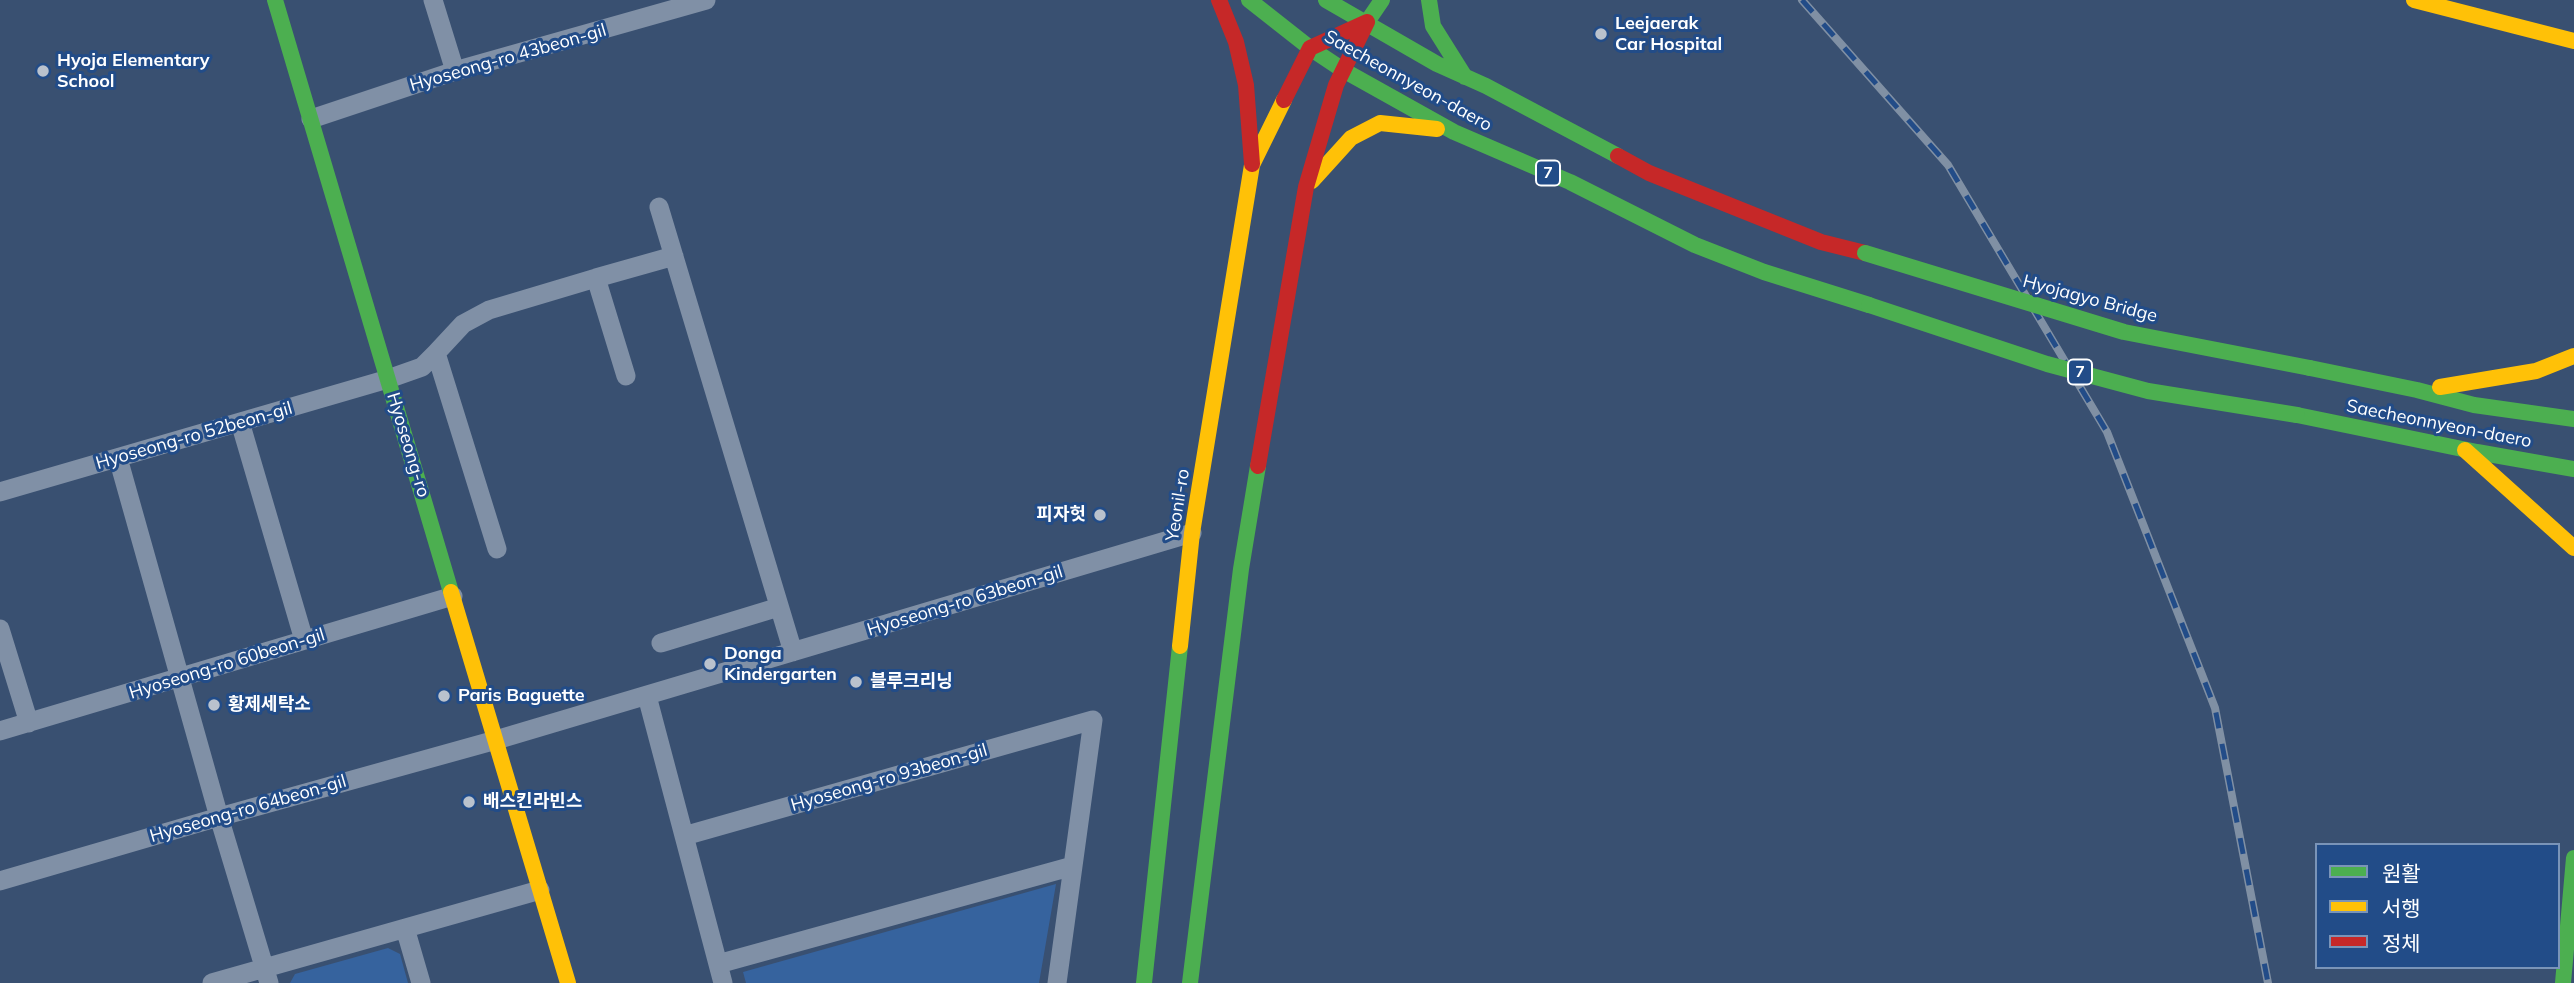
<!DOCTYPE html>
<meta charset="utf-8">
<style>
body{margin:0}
#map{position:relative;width:2574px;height:983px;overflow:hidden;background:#395071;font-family:Mulish,"Noto Sans KR",sans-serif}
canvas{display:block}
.legend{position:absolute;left:2315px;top:843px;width:245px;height:126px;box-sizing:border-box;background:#224c88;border:2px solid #7a94b8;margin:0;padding:9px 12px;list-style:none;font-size:21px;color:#fff}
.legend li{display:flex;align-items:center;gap:14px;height:35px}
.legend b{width:35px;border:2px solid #7a94b8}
</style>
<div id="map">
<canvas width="2574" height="983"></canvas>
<ul class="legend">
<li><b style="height:9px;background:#4caf50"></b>원활</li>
<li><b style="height:9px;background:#ffc107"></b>서행</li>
<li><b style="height:9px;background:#c62828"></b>정체</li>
</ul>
</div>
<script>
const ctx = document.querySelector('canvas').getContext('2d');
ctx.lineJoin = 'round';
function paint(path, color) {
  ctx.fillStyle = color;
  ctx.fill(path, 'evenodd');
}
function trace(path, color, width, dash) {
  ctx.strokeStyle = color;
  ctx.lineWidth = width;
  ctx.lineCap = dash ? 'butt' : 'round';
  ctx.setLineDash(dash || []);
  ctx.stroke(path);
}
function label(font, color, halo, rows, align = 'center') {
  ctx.font = font + ' Mulish,"Noto Sans KR",sans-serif';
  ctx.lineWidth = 6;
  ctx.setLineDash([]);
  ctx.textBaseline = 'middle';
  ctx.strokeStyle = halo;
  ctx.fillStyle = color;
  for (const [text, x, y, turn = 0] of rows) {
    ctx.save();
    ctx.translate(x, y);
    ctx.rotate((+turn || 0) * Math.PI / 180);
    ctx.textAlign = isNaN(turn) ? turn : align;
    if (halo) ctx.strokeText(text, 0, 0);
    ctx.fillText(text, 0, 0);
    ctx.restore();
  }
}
const green = new Path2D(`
 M1056,884L1039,983H746L743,972Z
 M388,948L400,954L408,983H290L295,974Z`);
const street = new Path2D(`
 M433,0L455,71
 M311,119L455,71L706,0
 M659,207L793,652
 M596,278L674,256
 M240,422L304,640
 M118,458L219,817L269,983
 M0,492L388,379L422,367L436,353
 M497,549L436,353L463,324L489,310L596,278L626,376
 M0,629L29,723
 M661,643L779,607
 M647,696L723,983
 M0,731L453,596
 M684,836L1093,720L1057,983
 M0,881L219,817L496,740L1192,533
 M405,928L421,983
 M718,964L1073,866
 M212,983L540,890`);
const fast = new Path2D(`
 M275,0L451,592
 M1249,0L1310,48L1343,70L1454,132L1570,182L1695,245L1764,272L1869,305
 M1326,0L1437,64L1486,86L1618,156
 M1429,0L1433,26L1465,77
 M1367,22L1382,0
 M2310,368L2417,390L2474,405L2574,419
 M2297,415L2477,452L2574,469
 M1144,983L1180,646
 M1190,983L1241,569L1258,466
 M2563,983L2574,858`);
const slow = new Path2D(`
 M2414,0L2574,41
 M1312,181L1351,138L1380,123L1437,129
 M2440,387L2536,371L2574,356
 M2465,450L2574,548
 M451,592L568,983
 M1180,646L1192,533L1252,165L1284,100`);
const jam = new Path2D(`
 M1219,0L1236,42L1246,85L1252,164
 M1284,100L1310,48L1367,22
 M1618,156L1649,173L1821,242L1865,253
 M1258,466L1306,187L1336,85L1367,22`);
const rail = new Path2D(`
 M1802,0L1948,165L2107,432L2215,708L2268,983`);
const fastBridge = new Path2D(`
 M1865,253L2124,332L2310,368
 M1869,305L2047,364L2148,391L2297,415`);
const markers = [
 [1601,34,7,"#bac2cd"],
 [43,71,7,"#bac2cd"],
 [1100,515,7,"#bac2cd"],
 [710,664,7,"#bac2cd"],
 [856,682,7,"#bac2cd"],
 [444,696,7,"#bac2cd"],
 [214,705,7,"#bac2cd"],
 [469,802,7,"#bac2cd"]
];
const shields = [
 [1548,173,24],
 [2080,372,24]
];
const shieldNames = [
 ["7",1548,173],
 ["7",2080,372]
];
const poiNames = [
 ["Leejaerak",1615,24],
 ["Car Hospital",1615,45],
 ["Hyoja Elementary",57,61],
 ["School",57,82],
 ["피자헛",1086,515,"right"],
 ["Donga",724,654],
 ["Kindergarten",724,675],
 ["블루크리닝",870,682],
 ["Paris Baguette",458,696],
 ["황제세탁소",228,705],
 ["배스킨라빈스",483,802]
];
const streetNames = [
 ["Hyoseong-ro 43beon-gil",508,58,-16],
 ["Saecheonnyeon-daero",1408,81,29],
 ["Hyojagyo Bridge",2090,299,15],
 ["Saecheonnyeon-daero",2439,424,11],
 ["Hyoseong-ro 52beon-gil",194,436,-16],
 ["Hyoseong-ro",408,445,73],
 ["Yeonil-ro",1178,505,-81],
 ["Hyoseong-ro 63beon-gil",965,601,-17],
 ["Hyoseong-ro 60beon-gil",227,664,-17],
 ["Hyoseong-ro 93beon-gil",889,778,-16],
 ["Hyoseong-ro 64beon-gil",248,809,-16]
];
paint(green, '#36639e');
trace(street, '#8090a6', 19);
trace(fast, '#4caf50', 16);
trace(slow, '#ffc107', 16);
trace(jam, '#c62828', 16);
trace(rail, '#8090a4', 8);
trace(rail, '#224c88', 5, [16]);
trace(fastBridge, '#4caf50', 16);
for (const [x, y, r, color] of markers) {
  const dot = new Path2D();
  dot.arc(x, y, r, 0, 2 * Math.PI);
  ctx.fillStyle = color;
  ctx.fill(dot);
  trace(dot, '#224c88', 2.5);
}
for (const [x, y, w] of shields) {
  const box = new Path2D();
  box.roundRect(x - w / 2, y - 12.5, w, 25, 5);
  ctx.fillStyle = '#224c88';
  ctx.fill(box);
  trace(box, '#fff', 2);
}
label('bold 16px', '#fff', null, shieldNames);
label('bold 18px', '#fff', '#224c88', poiNames, 'left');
label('18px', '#fff', '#224c88', streetNames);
</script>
